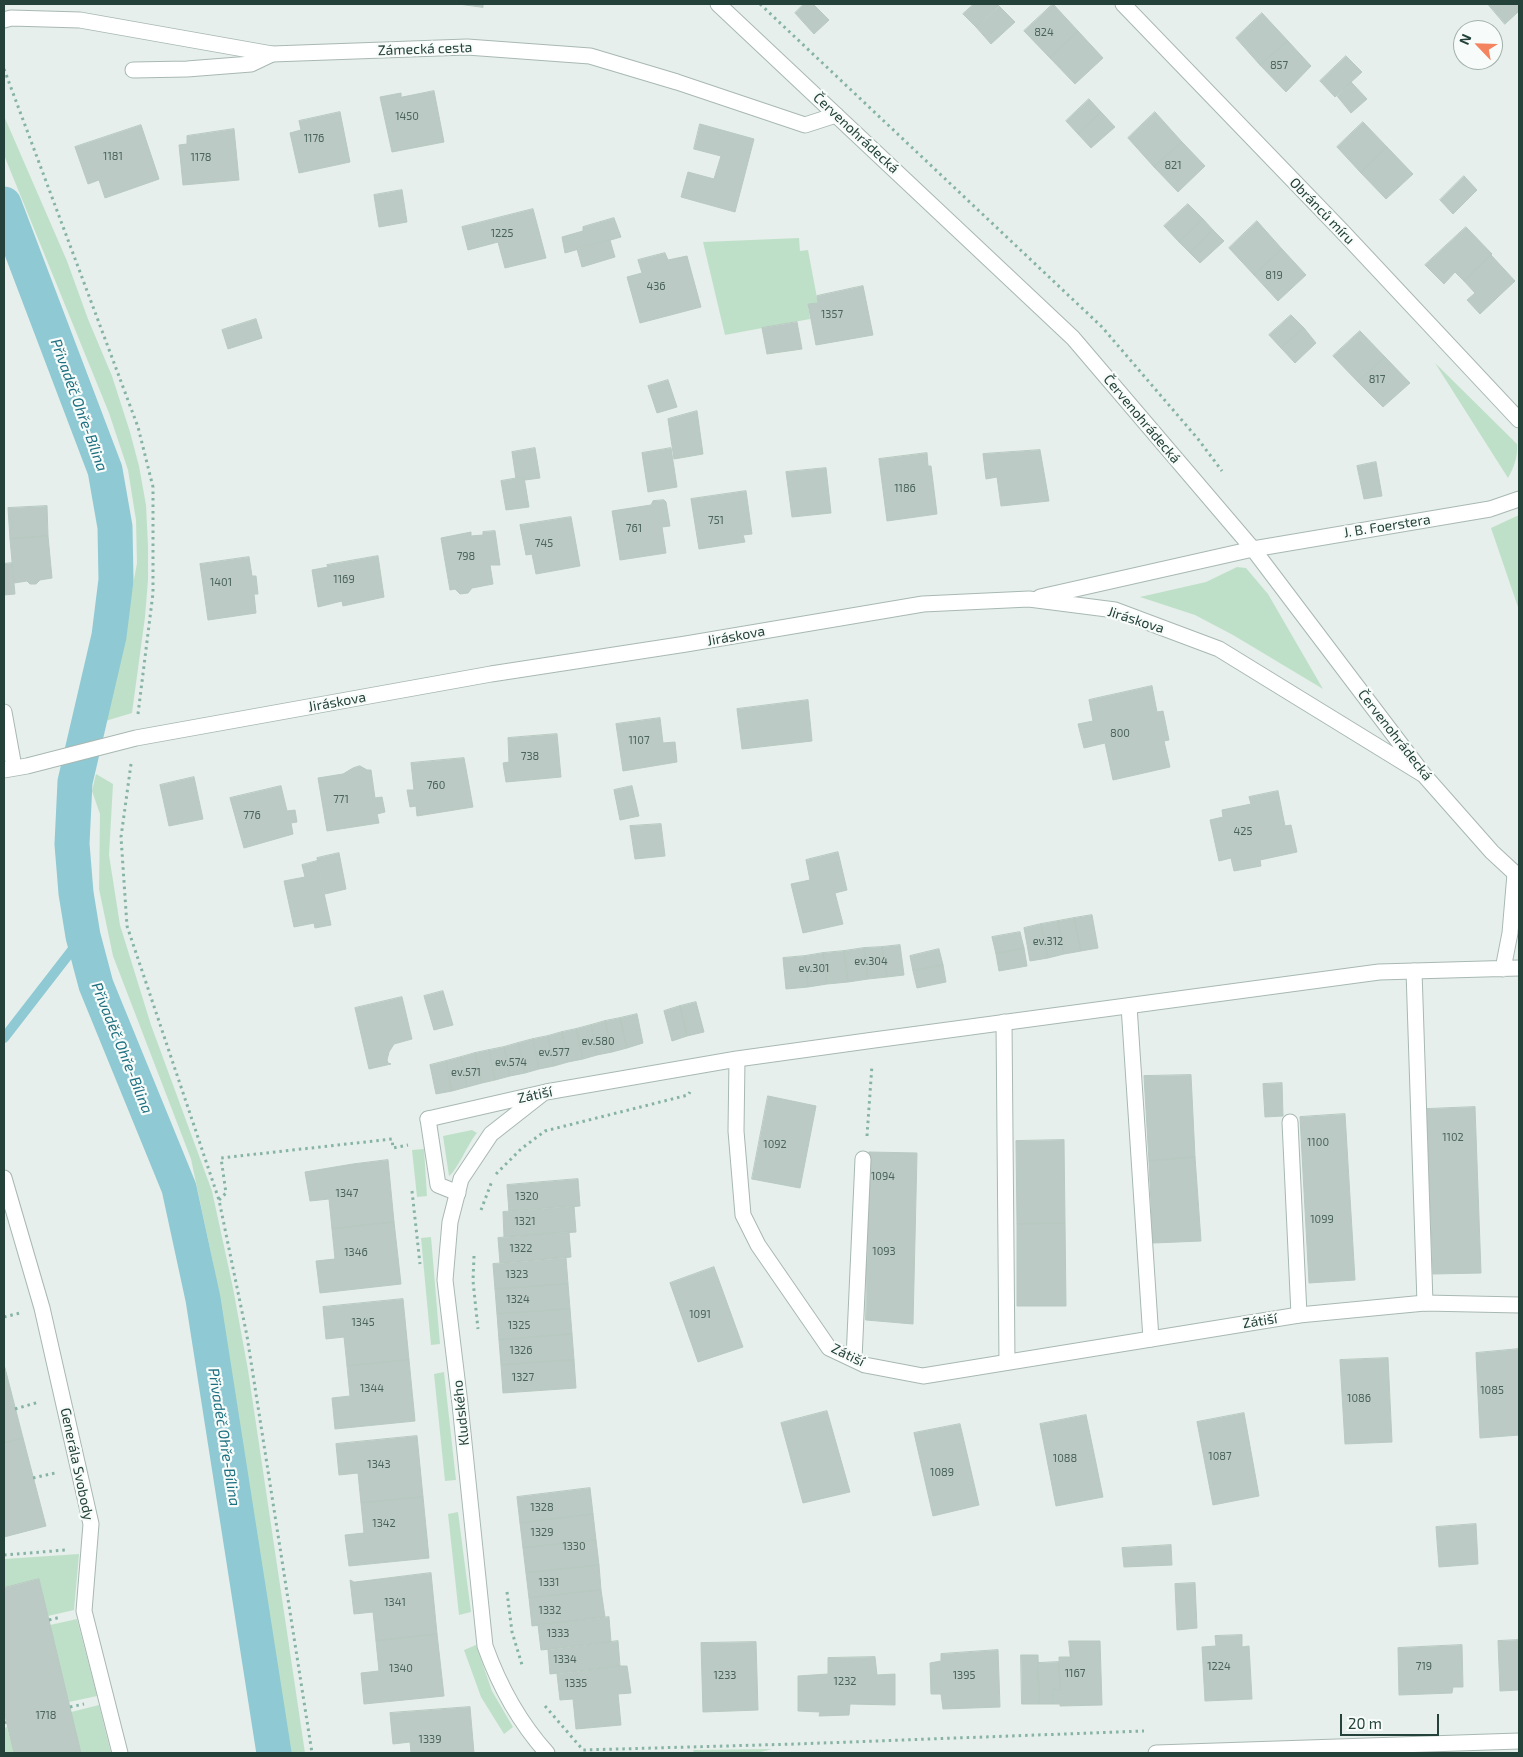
<!DOCTYPE html>
<meta charset="utf-8">
<style>
body{margin:0}
#map{position:relative;width:1523px;height:1757px;overflow:hidden;background:#e6efeb;font-family:"Exo 2",sans-serif}
canvas{display:block}
.frame{position:absolute;inset:0;border:5px solid #24423a;pointer-events:none}
.north{position:absolute;left:1453px;top:20px;width:50px;height:50px;box-sizing:border-box;background:#f7fbf9;border:1px solid #a3b1ad;border-radius:50%;rotate:294deg;font-size:14px;font-weight:700;line-height:20px;text-align:center;color:#24423a}
.north::after{content:'';display:block;margin:auto;width:18px;height:22px;background:#f4845f;clip-path:polygon(50% 0,100% 100%,50% 72%,0 100%)}
.scale{position:absolute;left:1340px;top:1714px;width:99px;height:22px;box-sizing:border-box;border:2px solid #24423a;border-top:0;padding-left:6px;font-size:15px;line-height:18px;white-space:nowrap;color:#24423a;-webkit-text-stroke:4px #f7fbf9;paint-order:stroke}
</style>
<div id="map">
<canvas width="1523" height="1757"></canvas>
<div class="frame"></div>
<div class="north">N</div>
<div class="scale">20 m</div>
</div>
<script>
const ctx = document.querySelector('canvas').getContext('2d');
ctx.lineJoin = 'round';
function paint(path, color) {
  ctx.fillStyle = color;
  ctx.fill(path, 'evenodd');
}
function trace(path, color, width, dash) {
  ctx.strokeStyle = color;
  ctx.lineWidth = width;
  ctx.lineCap = dash ? 'butt' : 'round';
  ctx.setLineDash(dash || []);
  ctx.stroke(path);
}
function label(font, color, halo, rows, align = 'center') {
  ctx.font = font + ' "Exo 2",sans-serif';
  ctx.lineWidth = 4.5;
  ctx.setLineDash([]);
  ctx.textBaseline = 'middle';
  ctx.strokeStyle = halo;
  ctx.fillStyle = color;
  for (const [text, x, y, turn = 0] of rows) {
    ctx.save();
    ctx.translate(x, y);
    ctx.rotate((+turn || 0) * Math.PI / 180);
    ctx.textAlign = isNaN(turn) ? turn : align;
    if (halo) ctx.strokeText(text, 0, 0);
    ctx.fillText(text, 0, 0);
    ctx.restore();
  }
}
const green = new Path2D(`
 M4,116L67,261L88,319L112,376L130,432L139,466L146,505L148,546V580L145,617L132,713L102,722L115,682L137,563L136,520L128,470L109,413L4,155Z
 M799,238L800,251L808,250L818,303L808,304L810,319L725,335L703,242Z
 M1435,363L1517,444C1518,457 1514,467 1508,478Z
 M1519,515V610L1491,528Z
 M1237,567L1246,568L1268,594L1323,689L1233,635L1195,615L1140,597L1206,582Z
 M96,774L113,784L109,855L120,925L151,1025L212,1191L233,1288L248,1370L305,1753H290L213,1263L191,1159L113,956L99,889L100,814L92,791Z
 M472,1130L477,1133C468,1143 457,1171 449,1176L443,1136Z
 M424,1149L427,1196L417,1197L412,1150Z
 M431,1237L440,1344L431,1345L421,1238Z
 M444,1372L456,1480L445,1481L434,1374Z
 M458,1512L471,1612L459,1615L448,1514Z
 M79,1554L74,1610L48,1616L39,1579L4,1588V1559Z
 M77,1619L97,1696L69,1702L50,1625Z
 M476,1645L492,1691L513,1727L504,1734L481,1697L464,1650Z
 M99,1705L111,1753H81L71,1712Z
 M7,1727L14,1753H4V1728Z
 M772,1749L757,1753H694L693,1750Z`);
const stream = new Path2D(`
 M4,1038L83,936`);
const canal = new Path2D(`
 M4,204L105,470L115,527L116,580L109,636L75,782L72,844L76,893L83,936L96,985L179,1188L203,1299L274,1753`);
const building = new Path2D(`
 M459,4H483V7Z
 M804,4H813L829,20L814,34L795,13Z
 M974,4H1000L976,27L963,14Z
 M1053,4L1078,31L1050,58L1024,31Z
 M1488,4H1519V11L1505,24Z
 M999,6L1015,22L991,44L976,27Z
 M1262,13L1288,41L1260,65L1236,38Z
 M1078,31L1103,58L1075,84L1050,58Z
 M1288,41L1311,66L1286,92L1260,65Z
 M1346,56L1362,72L1335,97L1320,81Z
 M1351,82L1367,99L1351,113L1337,96Z
 M434,91L444,142L392,152L380,97L401,93V97Z
 M1089,99L1101,112L1078,134L1066,121Z
 M340,112L350,162L299,173L290,133L301,130L299,121Z
 M1101,112L1115,127L1091,148L1078,134Z
 M1155,112L1182,142L1154,167L1128,138Z
 M1363,122L1387,147L1361,173L1337,147Z
 M700,124L754,139L735,212L681,197L688,172L714,179L721,156L694,149Z
 M141,125L159,179L105,198L99,180L88,184L75,147Z
 M234,129L239,180L183,185L179,145L187,144V136Z
 M1182,142L1205,166L1178,192L1154,167Z
 M1387,147L1413,174L1386,199L1361,173Z
 M1464,176L1477,190L1453,214L1440,200Z
 M402,190L407,222L379,227L374,195Z
 M1188,204L1203,219L1179,242L1164,226Z
 M533,209L546,258L505,268L498,242L468,250L462,227Z
 M614,218L621,237L565,253L562,237L583,231V227Z
 M1203,219L1213,230L1190,253L1179,242Z
 M1257,221L1282,249L1254,275L1229,248Z
 M1466,227L1492,254L1464,281L1455,272L1444,284L1425,265Z
 M1213,230L1224,241L1200,263L1190,253Z
 M610,240L615,257L582,267L577,249Z
 M1282,249L1306,275L1278,301L1254,275Z
 M665,253L668,260L687,256L701,307L640,323L627,277L642,273L638,260Z
 M1491,255L1515,281L1480,314L1467,300L1475,293L1464,281Z
 M863,286L873,335L816,345L808,304L818,303L817,296Z
 M1291,315L1304,328L1281,348L1269,335Z
 M256,319L262,338L228,349L222,330Z
 M797,322L802,349L767,354L762,328Z
 M1304,328L1316,343L1295,363L1281,348Z
 M1360,331L1385,357L1358,382L1333,356Z
 M1385,357L1410,383L1383,407L1358,382Z
 M668,380L677,407L657,413L648,386Z
 M697,411L703,454L674,459L668,419Z
 M535,448L540,478L525,480L524,477L516,479L512,452Z
 M671,448L677,487L648,492L642,453Z
 M1040,450L1049,501L1001,506L997,477L986,479L983,454Z
 M927,453L928,466H931L937,514L887,521L879,459Z
 M1376,462L1382,496L1364,499L1357,466Z
 M826,468L831,513L792,517L786,472Z
 M524,477L529,507L506,510L501,481Z
 M746,491L752,534L743,535L745,542L699,549L691,499Z
 M664,500L666,502L670,526L662,527L666,553L620,560L612,511L651,505L653,501Z
 M47,506L48,536L10,539L8,508Z
 M571,517L580,566L536,574L532,554L526,555L520,525Z
 M495,531L500,565H490L493,584L472,588L468,593L460,594L455,589L450,590L441,538L471,532V536L483,535V532Z
 M48,536L52,578L40,580L36,584H30L27,581L14,583L10,539Z
 M378,556L384,597L343,606L342,601L318,607L312,570L328,567L327,565Z
 M249,557L252,576H256L258,594H254L256,613L208,620L200,564Z
 M12,563L15,594L4,595V564Z
 M1152,686L1157,712L1163,711L1169,740L1164,741L1170,767L1113,780L1105,743L1084,748L1078,724L1093,721L1089,700Z
 M808,700L812,741L742,749L737,709Z
 M660,718L663,743L675,742L677,762L623,771L616,724Z
 M557,734L561,777L506,782L503,763L509,762L508,738Z
 M464,758L473,807L417,816L416,806L410,807L407,790H414L411,763Z
 M360,766L367,770H371L375,798L382,797L385,812L377,814L379,823L327,831L318,778L343,774L353,768Z
 M194,777L203,819L169,826L160,785Z
 M281,786L287,811L295,810L297,822L291,823L293,834L244,848L230,798Z
 M632,786L639,816L620,820L614,790Z
 M1278,791L1285,826L1291,825L1297,852L1260,860L1261,866L1234,871L1231,858L1219,861L1210,820L1223,817L1222,810L1251,804L1249,797Z
 M661,824L665,856L635,859L630,826Z
 M838,852L847,890L835,893L843,924L803,933L791,884L810,880L806,860Z
 M339,853L346,889L325,894L317,858Z
 M317,861L331,925L315,928L314,923L294,927L284,881L305,877L302,865Z
 M1092,915L1098,948L1081,951L1074,918Z
 M1074,918L1081,951L1064,954L1058,921Z
 M1058,921L1064,954L1048,958L1041,924Z
 M1041,924L1048,958L1030,961L1024,928Z
 M1020,932L1024,948L996,954L992,937Z
 M900,945L904,975L887,977L882,947Z
 M882,947L887,977L868,979L864,948Z
 M864,948L868,979L848,982L844,951Z
 M1024,948L1027,966L999,971L996,954Z
 M939,949L943,965L913,971L910,956Z
 M844,951L848,982L827,984L823,953Z
 M823,953L827,984L808,987L805,956Z
 M805,956L808,987L786,989L783,958Z
 M943,965L946,982L917,988L913,971Z
 M443,991L453,1025L434,1030L424,996Z
 M402,997L412,1039L394,1044L389,1052L387,1060L388,1063L391,1064L369,1069L355,1008Z
 M696,1002L704,1032L687,1036L680,1006Z
 M680,1006L687,1036L672,1041L664,1011Z
 M637,1014L643,1043L627,1048L620,1018Z
 M620,1018L627,1048L612,1052L605,1021Z
 M605,1021L612,1052L597,1055L591,1025Z
 M591,1025L597,1055L583,1059L576,1029Z
 M576,1029L583,1059L568,1062L562,1032Z
 M562,1032L568,1062L554,1066L548,1036Z
 M548,1036L554,1066L539,1069L533,1039Z
 M533,1039L539,1069L525,1073L518,1043Z
 M518,1043L525,1073L510,1076L504,1047Z
 M504,1047L510,1076L495,1080L489,1050Z
 M489,1050L495,1080L482,1083L475,1053Z
 M475,1053L482,1083L467,1087L461,1057Z
 M461,1057L467,1087L452,1091L446,1061Z
 M446,1061L452,1091L436,1094L430,1065Z
 M1191,1075L1195,1157L1149,1161L1144,1076Z
 M1282,1083L1283,1116L1265,1117L1263,1084Z
 M768,1096L816,1106L800,1188L752,1179Z
 M1475,1107L1481,1273L1433,1274L1427,1109Z
 M1345,1114L1355,1280L1309,1283L1300,1117Z
 M1064,1140L1065,1223L1017,1224L1016,1141Z
 M869,1152L917,1153L913,1324L866,1320Z
 M1195,1157L1201,1241L1153,1243L1149,1161Z
 M388,1160L394,1222L332,1229L329,1199L310,1201L305,1172L353,1164Z
 M578,1179L580,1206L509,1212L507,1185Z
 M574,1206L576,1232L504,1237L503,1212Z
 M394,1222L401,1284L320,1293L316,1261L335,1259L332,1229Z
 M1065,1223L1066,1306H1017V1224Z
 M569,1232L571,1257L500,1263L498,1238Z
 M566,1258L568,1284L495,1289L493,1264Z
 M714,1267L743,1347L698,1362L670,1283Z
 M568,1284L570,1309L497,1314L495,1289Z
 M403,1299L409,1360L347,1366L344,1337L326,1339L323,1307Z
 M570,1309L572,1334L499,1340L497,1314Z
 M572,1334L574,1360L501,1365L499,1340Z
 M1519,1349V1435L1480,1438L1476,1353Z
 M1388,1358L1392,1442L1345,1444L1340,1360Z
 M409,1360L415,1421L335,1429L332,1398L350,1396L347,1366Z
 M574,1360L576,1388L503,1393L501,1365Z
 M5,1368L23,1438L4,1443V1369Z
 M827,1411L850,1492L803,1503L781,1423Z
 M1244,1413L1259,1496L1213,1505L1197,1422Z
 M1086,1415L1103,1497L1056,1506L1040,1424Z
 M960,1424L979,1505L933,1516L914,1433Z
 M417,1436L423,1497L361,1503L358,1473L339,1475L336,1444Z
 M23,1438L46,1526L4,1537V1443Z
 M590,1488L593,1514L520,1523L517,1497Z
 M423,1497L429,1558L349,1566L345,1535L364,1533L361,1503Z
 M593,1514L596,1540L523,1548L520,1523Z
 M1476,1524L1478,1564L1439,1567L1436,1527Z
 M596,1540L599,1565L526,1573L523,1548Z
 M1171,1545L1172,1565L1124,1567L1122,1548Z
 M599,1565L601,1590L529,1598L526,1573Z
 M431,1573L437,1634L376,1641L373,1612L354,1614L350,1580L354,1582Z
 M39,1579L48,1616L81,1753H14L4,1712V1588Z
 M1195,1583L1197,1628L1177,1630L1175,1584Z
 M601,1590L605,1617L532,1626L529,1598Z
 M609,1617L611,1642L541,1650L538,1625Z
 M437,1634L444,1696L364,1704L361,1673L379,1671L376,1641Z
 M1242,1635V1647L1249,1646L1252,1699L1205,1701L1202,1647L1216,1646L1215,1636Z
 M1519,1640V1690L1500,1691L1498,1641Z
 M618,1641L620,1666L550,1674L548,1650Z
 M1069,1641H1100L1102,1705L1060,1706V1704H1053V1689L1060,1690L1059,1657H1070Z
 M756,1642L758,1710L703,1712L701,1643Z
 M1462,1645L1463,1687H1453L1452,1693L1399,1695L1398,1648Z
 M998,1650L1000,1707L943,1709L941,1694H931L930,1663L941,1661V1654Z
 M1021,1655H1038L1039,1704H1022Z
 M875,1657L877,1675L895,1674V1705L850,1704L849,1715L819,1716L820,1712L798,1711V1676L828,1674V1658Z
 M1059,1662L1060,1690L1053,1689V1704H1039L1038,1663Z
 M620,1666H627L631,1693L618,1694L621,1725L576,1729L573,1699L560,1700L557,1674Z
 M470,1707L474,1753H411L410,1742L393,1744L390,1713Z`);
const path = new Path2D(`
 M760,4L1102,327L1198,439L1222,471
 M4,69L138,427L153,487V593L138,714
 M131,764L121,837L127,926L219,1200L247,1336L312,1753
 M867,1136L872,1065
 M496,1174L521,1149L545,1131L688,1095L690,1092
 M412,1191L420,1264
 M219,1200L226,1193L221,1158L392,1139L393,1148L408,1145
 M481,1210L492,1181
 M474,1256L473,1281L478,1329
 M4,1317L20,1313
 M15,1409L39,1402
 M33,1478L55,1473
 M4,1555L66,1550
 M507,1592L512,1632L523,1668
 M49,1620L61,1617
 M545,1706L583,1750L796,1744L1144,1731
 M70,1707L84,1704
 M4,1723L6,1722`);
const service = new Path2D(`
 M133,70L187,69L251,64L272,54
 M1414,971L1425,1303
 M1129,1006L1151,1339
 M1004,1022L1007,1362
 M428,1119L438,1185L458,1193
 M1290,1122L1299,1315
 M854,1359L863,1159`);
const minor = new Path2D(`
 M1123,4L1341,230L1519,420
 M4,20L11,18L80,20L272,54L467,47L590,56L677,82L805,125L836,115
 M1253,549L1490,509L1519,499
 M4,712L14,767
 M1503,969L1510,933L1515,874
 M737,1059L736,1131L743,1215L758,1245L829,1348L865,1365L923,1376L1299,1315L1425,1303L1519,1305
 M542,1094L491,1134L461,1179L450,1222L445,1280L460,1404L485,1646C499,1685 519,1722 547,1753
 M428,1119L546,1092L737,1059L874,1040L1379,972L1519,968
 M4,1178L42,1308L91,1524L84,1611L120,1753
 M1156,1753L1519,1741`);
const tertiary = new Path2D(`
 M718,4L1073,338L1253,549L1424,775L1492,852L1519,877
 M1040,597L1253,549
 M4,770L27,766L136,738L491,674L686,644L923,604L1029,599L1115,610L1219,649L1424,775`);
const numberNames = [
 ["824",1044,32],
 ["857",1279,65],
 ["1450",407,116],
 ["1176",314,138],
 ["1181",113,156],
 ["1178",201,157],
 ["821",1173,165],
 ["1225",502,233],
 ["819",1274,275],
 ["436",656,286],
 ["1357",832,314],
 ["817",1377,379],
 ["1186",905,488],
 ["751",716,520],
 ["761",634,528],
 ["745",544,543],
 ["798",466,556],
 ["1169",344,579],
 ["1401",221,582],
 ["800",1120,733],
 ["1107",639,740],
 ["738",530,756],
 ["760",436,785],
 ["771",341,799],
 ["776",252,815],
 ["425",1243,831],
 ["ev.312",1048,941],
 ["ev.304",871,961],
 ["ev.301",814,968],
 ["ev.580",598,1041],
 ["ev.577",554,1052],
 ["ev.574",511,1062],
 ["ev.571",466,1072],
 ["1102",1453,1137],
 ["1100",1318,1142],
 ["1092",775,1144],
 ["1094",883,1176],
 ["1347",347,1193],
 ["1320",527,1196],
 ["1099",1322,1219],
 ["1321",525,1221],
 ["1322",521,1248],
 ["1093",884,1251],
 ["1346",356,1252],
 ["1323",517,1274],
 ["1324",518,1299],
 ["1091",700,1314],
 ["1345",363,1322],
 ["1325",519,1325],
 ["1326",521,1350],
 ["1327",523,1377],
 ["1344",372,1388],
 ["1085",1492,1390],
 ["1086",1359,1398],
 ["1087",1220,1456],
 ["1088",1065,1458],
 ["1343",379,1464],
 ["1089",942,1472],
 ["1328",542,1507],
 ["1342",384,1523],
 ["1329",542,1532],
 ["1330",574,1546],
 ["1331",549,1582],
 ["1341",395,1602],
 ["1332",550,1610],
 ["1333",558,1633],
 ["1334",565,1659],
 ["1224",1219,1666],
 ["719",1424,1666],
 ["1340",401,1668],
 ["1167",1075,1673],
 ["1233",725,1675],
 ["1395",964,1675],
 ["1232",845,1681],
 ["1335",576,1683],
 ["1718",46,1715],
 ["1339",430,1739]
];
const streetNames = [
 ["Zámecká cesta",425,49,-2],
 ["Červenohrádecká",856,133,43],
 ["Obránců míru",1322,211,46],
 ["Červenohrádecká",1142,419,50],
 ["J. B. Foerstera",1387,526,-9],
 ["Jiráskova",1136,620,18],
 ["Jiráskova",736,636,-10],
 ["Jiráskova",337,702,-10],
 ["Červenohrádecká",1395,735,52],
 ["Zátiší",535,1095,-12],
 ["Zátiší",1260,1321,-9],
 ["Zátiší",848,1355,26],
 ["Kludského",461,1413,-96],
 ["Generála Svobody",77,1464,78]
];
const waterNames = [
 ["Přivaděč Ohře-Bílina",79,405,70],
 ["Přivaděč Ohře-Bílina",122,1048,68],
 ["Přivaděč Ohře-Bílina",224,1437,81]
];
paint(green, '#bfe0c8');
trace(stream, '#8ec9d4', 10);
trace(canal, '#8ec9d4', 35);
paint(building, '#bbcac4');
trace(building, '#b8c9c2', 1);
trace(service, '#a8b8b2', 17);
trace(minor, '#a8b8b2', 17);
trace(tertiary, '#a8b8b2', 17);
trace(path, '#86b3a5', 3, [2.5, 4]);
trace(service, '#fff', 15);
trace(minor, '#fff', 15);
trace(tertiary, '#fff', 15);
label('11px', '#4a645c', null, numberNames);
label('14px', '#24423a', '#f7fbf9', streetNames);
label('italic 15px', '#1c6f80', '#f7fbf9', waterNames);
</script>
